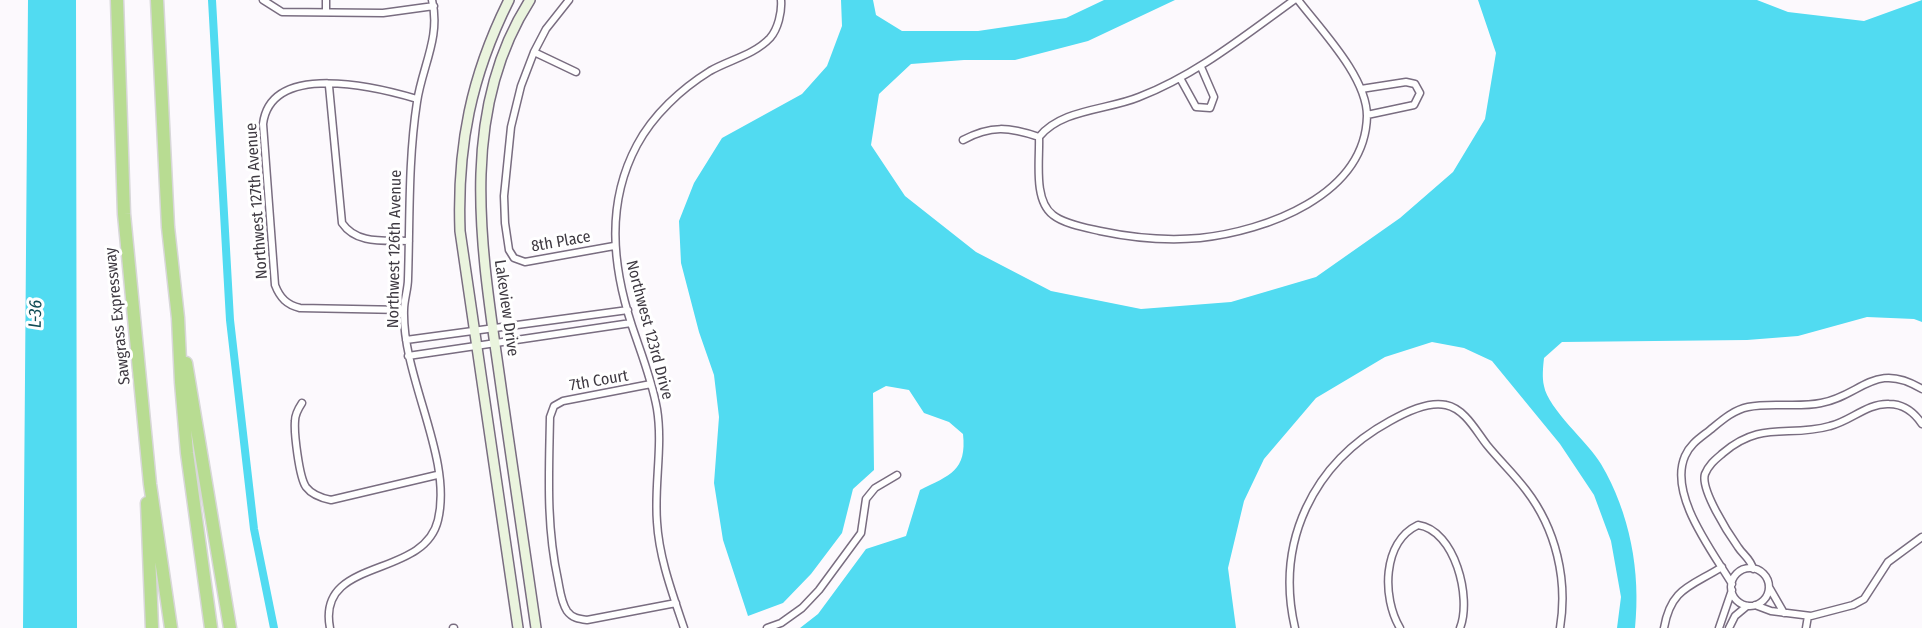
<!DOCTYPE html>
<style>
body{margin:0}
canvas{display:block;background:#fcf9fd}
</style>
<canvas width="1922" height="628"></canvas>
<script>
const ctx = document.querySelector('canvas').getContext('2d');
ctx.lineJoin = 'round';
function paint(path, color) {
  ctx.fillStyle = color;
  ctx.fill(path, 'evenodd');
}
function trace(path, color, width, dash) {
  ctx.strokeStyle = color;
  ctx.lineWidth = width;
  ctx.lineCap = dash ? 'butt' : 'round';
  ctx.setLineDash(dash || []);
  ctx.stroke(path);
}
function label(font, color, halo, rows, align = 'center') {
  ctx.font = font + ' "Fira Sans Condensed",sans-serif';
  ctx.lineWidth = 6;
  ctx.setLineDash([]);
  ctx.textBaseline = 'middle';
  ctx.strokeStyle = halo;
  ctx.fillStyle = color;
  for (const [text, x, y, turn = 0] of rows) {
    ctx.save();
    ctx.translate(x, y);
    ctx.rotate((+turn || 0) * Math.PI / 180);
    ctx.textAlign = isNaN(turn) ? turn : align;
    if (halo) ctx.strokeText(text, 0, 0);
    ctx.fillText(text, 0, 0);
    ctx.restore();
  }
}
const water = new Path2D(`
 M28,0H76L77,628H23Z
 M841,0H873L876,15L902,31H978L1066,18L1104,0H1175L1088,41L1015,60H964L911,64L879,94L871,145L905,196L976,252L1051,291L1141,309L1231,302L1316,277L1400,218L1453,172L1485,119L1496,53L1478,0H1757L1788,12L1864,21L1922,0V322L1914,319L1867,317L1798,336L1747,340L1562,342L1544,358C1543,367 1542,378 1544,386C1548,409 1588,442 1601,464C1630,513 1641,572 1635,628H1617L1621,597L1611,541L1594,495L1560,444L1492,361L1464,348L1432,342L1385,357L1316,398L1264,459L1244,501L1228,568L1236,628H800L818,614L866,549L906,536L920,490C950,475 967,471 963,434L949,422L924,413L909,390L886,386L873,393L874,470L853,489L842,533L811,574L783,603L748,616L723,540L714,483L719,417L714,375L699,332L681,263L679,221L694,183L722,138L802,94L827,66L842,26Z`);
const canal = new Path2D(`
 M212,0L230,320L254,529L274,628`);
const street = new Path2D(`
 M263,0L282,12L383,13L434,6
 M569,0L546,29L534,52L521,86L511,127L504,196L505,223L509,250L514,258L525,262L614,246
 M326,12V0
 M534,52L576,72
 M1180,78L1196,107L1210,108L1214,97L1201,67
 M329,86L342,223C357,245 385,240 409,241
 M1361,89L1406,82L1415,84L1420,93L1414,105L1367,115
 M1039,137C1040,159 1033,200 1053,215C1064,224 1087,228 1100,231C1133,238 1166,241 1200,238C1265,231 1365,196 1367,116C1367,77 1321,30 1298,0
 M963,140C991,125 1009,127 1039,137C1061,109 1108,110 1139,97C1196,75 1244,36 1294,0
 M404,310L300,308C287,305 280,298 275,285L263,124C271,61 377,87 417,99
 M406,340L628,310
 M408,356L631,323
 M651,384L563,401L554,406L550,417C549,473 546,525 558,580C560,590 561,602 567,611C572,618 579,619 587,620L676,603
 M302,403C298,409 295,414 295,421C294,433 299,477 306,487C312,495 321,498 331,500L437,475
 M1731 587a19 19 0 1 1 38 0a19 19 0 1 1-38 0Z
 M1753,569C1751,559 1743,555 1738,547C1728,533 1700,489 1705,474C1709,464 1716,459 1723,453C1762,420 1788,438 1830,426C1851,421 1867,403 1889,404C1904,404 1914,412 1922,424
 M1732,584C1713,552 1668,495 1685,456C1690,444 1700,438 1710,430C1721,421 1733,410 1748,407C1771,402 1797,408 1821,403C1861,396 1875,360 1922,389
 M1769,587L1784,613
 M1755,605L1771,611L1811,616L1853,605L1864,599L1888,562L1922,537
 M330,628C316,556 424,580 438,520C453,457 402,378 404,310C404,300 408,289 408,279C410,220 408,161 417,102C422,67 441,37 432,0
 M453,628H454
 M684,628C673,595 659,558 657,522C654,485 663,446 657,409C652,380 641,353 632,326C612,265 606,203 637,145C653,115 681,89 710,71C729,60 754,55 770,38C778,29 782,12 781,0
 M767,628L781,623L802,608L819,590L861,533L866,499L875,488L897,475
 M1295,628C1275,542 1313,463 1390,421C1404,413 1429,401 1446,405C1465,409 1476,431 1487,445C1500,461 1514,474 1526,490C1556,529 1568,580 1560,628
 M1400,628C1382,598 1382,542 1418,525C1455,530 1472,598 1460,628
 M1664,628C1671,588 1690,587 1722,567
 M1719,628L1732,590
 M1729,628L1735,616L1747,606
 M1806,628L1808,616`);
const secondary = new Path2D(`
 M509,0C471,76 457,146 460,231L518,628
 M530,0C454,118 484,263 502,394C514,472 525,550 536,628`);
const highway = new Path2D(`
 M117,0L124,214L150,484L171,628
 M157,0L168,227L178,318L181,382L187,453L211,628
 M186,363L230,628
 M147,503L152,628`);
const streetNames = [
 ["Northwest 127th Avenue",257,201,-94],
 ["8th Place",561,242,-10],
 ["Northwest 126th Avenue",395,249,-89],
 ["Lakeview Drive",506,308,82],
 ["Sawgrass Expressway",118,316,-96],
 ["Northwest 123rd Drive",649,330,75],
 ["7th Court",599,381,-10]
];
const waterNames = [
 ["L-36",36,314,-89]
];
paint(water, '#51dbf1');
trace(canal, '#51dbf1', 8);
trace(street, '#796d80', 9);
trace(secondary, '#796d80', 12);
trace(highway, '#d8d7d9', 15);
trace(street, '#fff', 6);
trace(secondary, '#eaf4de', 9);
trace(highway, '#b8dc92', 12);
label('16px', '#3e3941', '#fff', streetNames);
label('italic 18px', '#104d56', '#fff', waterNames);
</script>
